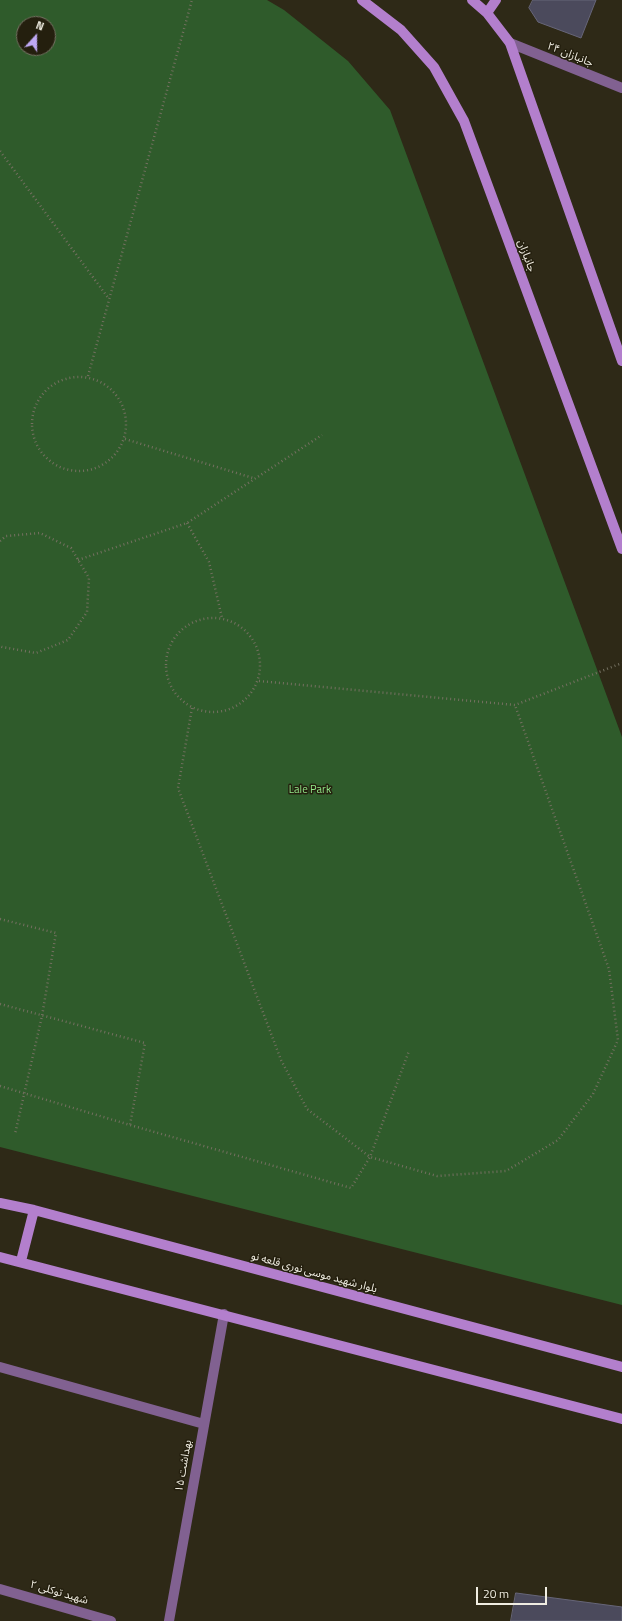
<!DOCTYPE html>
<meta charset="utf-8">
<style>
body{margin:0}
#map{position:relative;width:622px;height:1621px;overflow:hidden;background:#2e2917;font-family:"Titillium Web",sans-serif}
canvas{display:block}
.north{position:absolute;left:16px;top:16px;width:40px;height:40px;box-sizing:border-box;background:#241f0e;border:1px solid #767163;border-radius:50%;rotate:21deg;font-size:11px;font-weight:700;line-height:16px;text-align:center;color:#f0ede2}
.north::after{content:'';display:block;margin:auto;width:14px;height:18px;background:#bfa9f4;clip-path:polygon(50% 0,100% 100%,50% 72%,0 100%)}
.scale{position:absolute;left:476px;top:1587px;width:71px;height:18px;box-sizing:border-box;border:2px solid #f0ede2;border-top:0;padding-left:5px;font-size:12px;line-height:14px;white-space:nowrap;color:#f0ede2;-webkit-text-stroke:3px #241f0e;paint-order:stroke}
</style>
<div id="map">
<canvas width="622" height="1621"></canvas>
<div class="north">N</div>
<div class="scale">20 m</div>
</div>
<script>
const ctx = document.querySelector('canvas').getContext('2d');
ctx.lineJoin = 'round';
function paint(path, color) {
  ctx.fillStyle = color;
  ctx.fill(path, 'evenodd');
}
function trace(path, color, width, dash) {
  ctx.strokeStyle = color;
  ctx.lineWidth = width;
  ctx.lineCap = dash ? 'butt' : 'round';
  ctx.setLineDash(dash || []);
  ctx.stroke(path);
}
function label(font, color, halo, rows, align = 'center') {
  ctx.font = font + ' "Titillium Web","Noto Sans Arabic",sans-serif';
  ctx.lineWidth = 3;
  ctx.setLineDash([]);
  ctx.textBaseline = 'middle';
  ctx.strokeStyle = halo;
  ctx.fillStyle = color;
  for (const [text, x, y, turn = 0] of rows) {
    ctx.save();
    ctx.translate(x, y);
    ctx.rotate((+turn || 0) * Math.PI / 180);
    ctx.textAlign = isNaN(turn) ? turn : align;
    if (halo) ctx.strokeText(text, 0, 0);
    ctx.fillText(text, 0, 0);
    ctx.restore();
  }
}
const green = new Path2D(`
 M0,0H267L284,10L348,61L390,110L622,737V1305L0,1147ZM24,24H48V48H24Z`);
const building = new Path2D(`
 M533,0H596L581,38L538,22L529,8Z
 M516,1593L622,1607V1621H511Z`);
const path = new Path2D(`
 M0,151L109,299
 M88,376L192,0
 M32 424a47 47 0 1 1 94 0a47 47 0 1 1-94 0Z
 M125,439L253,478
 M187,523L209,562L222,618
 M0,541L6,536L40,533L71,548L89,578L87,612L68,640L36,653L2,647L0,646
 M78,560L187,523L322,435
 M166 665a47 47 0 1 1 94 0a47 47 0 1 1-94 0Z
 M259,681L515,705L622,663
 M192,708L178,788L281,1060L307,1109L370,1157L437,1176L506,1171L558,1140L593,1094L618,1040L609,969L515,705
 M0,919L56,933L42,1016L15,1134
 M0,1004L145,1043L130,1125
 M0,1086L130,1125L351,1188L370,1157L409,1051`);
const street = new Path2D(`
 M510,43L622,88
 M0,1367L204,1424
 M0,1589L111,1621
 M169,1621L224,1314`);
const secondary = new Path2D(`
 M362,0L401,30L434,67L464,121L622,549
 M472,0L487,13L510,43L622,361
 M487,13L496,0
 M0,1203L34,1210L622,1367
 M0,1257L622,1419
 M21,1261L34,1210`);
const streetNames = [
 ["جانبازان ۲۴",570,55,22],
 ["جانبازان",526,256,70],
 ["بلوار شهید موسی نوری قلعه نو",314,1273,15],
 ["بهداشت ۱۵",184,1466,-80],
 ["شهید توکلی ۲",59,1593,16]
];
const parkNames = [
 ["Lale Park",310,790]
];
paint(green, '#2f5b2b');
paint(building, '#4b4a5c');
trace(building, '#676679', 1);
trace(path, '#747060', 2.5, [1, 3]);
trace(street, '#816191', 10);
trace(secondary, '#b37fcd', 10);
label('11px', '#f0ede2', '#241f0e', streetNames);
label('11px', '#92e989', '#241f0e', parkNames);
</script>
